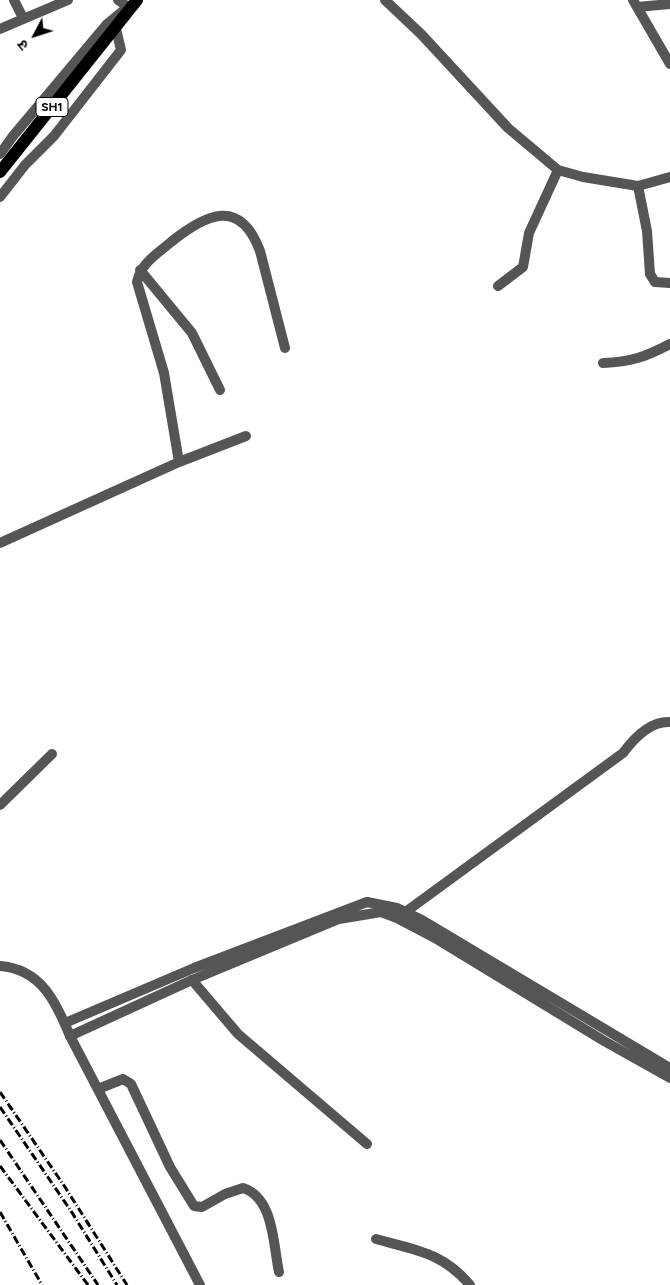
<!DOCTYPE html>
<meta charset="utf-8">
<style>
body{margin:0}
#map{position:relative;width:670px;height:1285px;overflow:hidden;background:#fff;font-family:Figtree,"Noto Sans Devanagari",sans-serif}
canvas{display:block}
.north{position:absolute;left:10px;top:10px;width:50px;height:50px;-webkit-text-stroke:4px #fff;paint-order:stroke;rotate:230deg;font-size:14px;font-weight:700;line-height:20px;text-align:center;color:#000}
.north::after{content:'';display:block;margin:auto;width:18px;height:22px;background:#000;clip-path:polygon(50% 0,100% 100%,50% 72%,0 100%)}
</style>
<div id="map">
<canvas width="670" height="1285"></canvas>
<div class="north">उ</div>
</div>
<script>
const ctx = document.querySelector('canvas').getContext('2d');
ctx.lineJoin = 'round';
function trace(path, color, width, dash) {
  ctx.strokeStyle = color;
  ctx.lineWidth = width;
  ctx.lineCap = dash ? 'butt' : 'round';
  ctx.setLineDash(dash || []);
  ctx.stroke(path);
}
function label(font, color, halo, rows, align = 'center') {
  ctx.font = font + ' Figtree,sans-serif';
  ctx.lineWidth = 4.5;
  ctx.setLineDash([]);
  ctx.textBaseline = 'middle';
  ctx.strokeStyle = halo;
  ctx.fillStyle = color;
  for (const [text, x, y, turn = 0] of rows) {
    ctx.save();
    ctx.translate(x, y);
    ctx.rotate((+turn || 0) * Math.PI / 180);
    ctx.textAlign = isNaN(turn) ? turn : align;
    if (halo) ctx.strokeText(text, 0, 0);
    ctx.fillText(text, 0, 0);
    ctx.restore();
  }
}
const minor = new Path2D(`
 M14,0L23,18
 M118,0L128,7
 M633,0L670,64
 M637,7L670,4
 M0,29L68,0
 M638,186L647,231L650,274L655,282L670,283
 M140,270L192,333L220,390
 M498,286L523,267L529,233L558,170
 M603,363C631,362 645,357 670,344
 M179,462L164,373L137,282C141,263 157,254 171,242C206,214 240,197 260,251L285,348
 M0,543L179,462L246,436
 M0,805L52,754
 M400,916L623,753C634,738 651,721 670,722
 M192,980L238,1034L367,1144
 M70,1036L200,1285
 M98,1089L123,1079L131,1084L170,1167L194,1206L202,1207L225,1194L243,1188C274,1198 273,1244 279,1272
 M376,1239C415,1250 442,1252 470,1285`);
const tertiary = new Path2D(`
 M385,0L421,34L508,128L558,170L583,177L638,186L670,177
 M0,154L13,136L107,24L124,10
 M0,197L25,165L54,136L121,50L116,29
 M0,966C41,969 56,1002 70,1036L192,980L339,919L381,912L397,918L435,938L604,1041L670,1078
 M65,1023L194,968L367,902L397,908L422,920L670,1068`);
const primary = new Path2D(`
 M0,172L137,0`);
const rail = new Path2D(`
 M0,1092L65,1187L127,1285
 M0,1107L71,1211L117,1285
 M0,1140L98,1285
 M0,1166L88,1285
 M0,1212L42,1285`);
const shields = [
 [52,107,32]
];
const shieldNames = [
 ["SH1",52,107]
];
trace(minor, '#555', 10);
trace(tertiary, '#555', 10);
trace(primary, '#000', 12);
trace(rail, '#000', 3, [8, 2.5, 1, 2.5]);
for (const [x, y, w] of shields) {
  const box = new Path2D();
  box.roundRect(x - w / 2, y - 9.5, w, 19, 4);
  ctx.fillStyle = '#fff';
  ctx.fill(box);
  trace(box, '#000', 1);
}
label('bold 12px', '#000', null, shieldNames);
</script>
